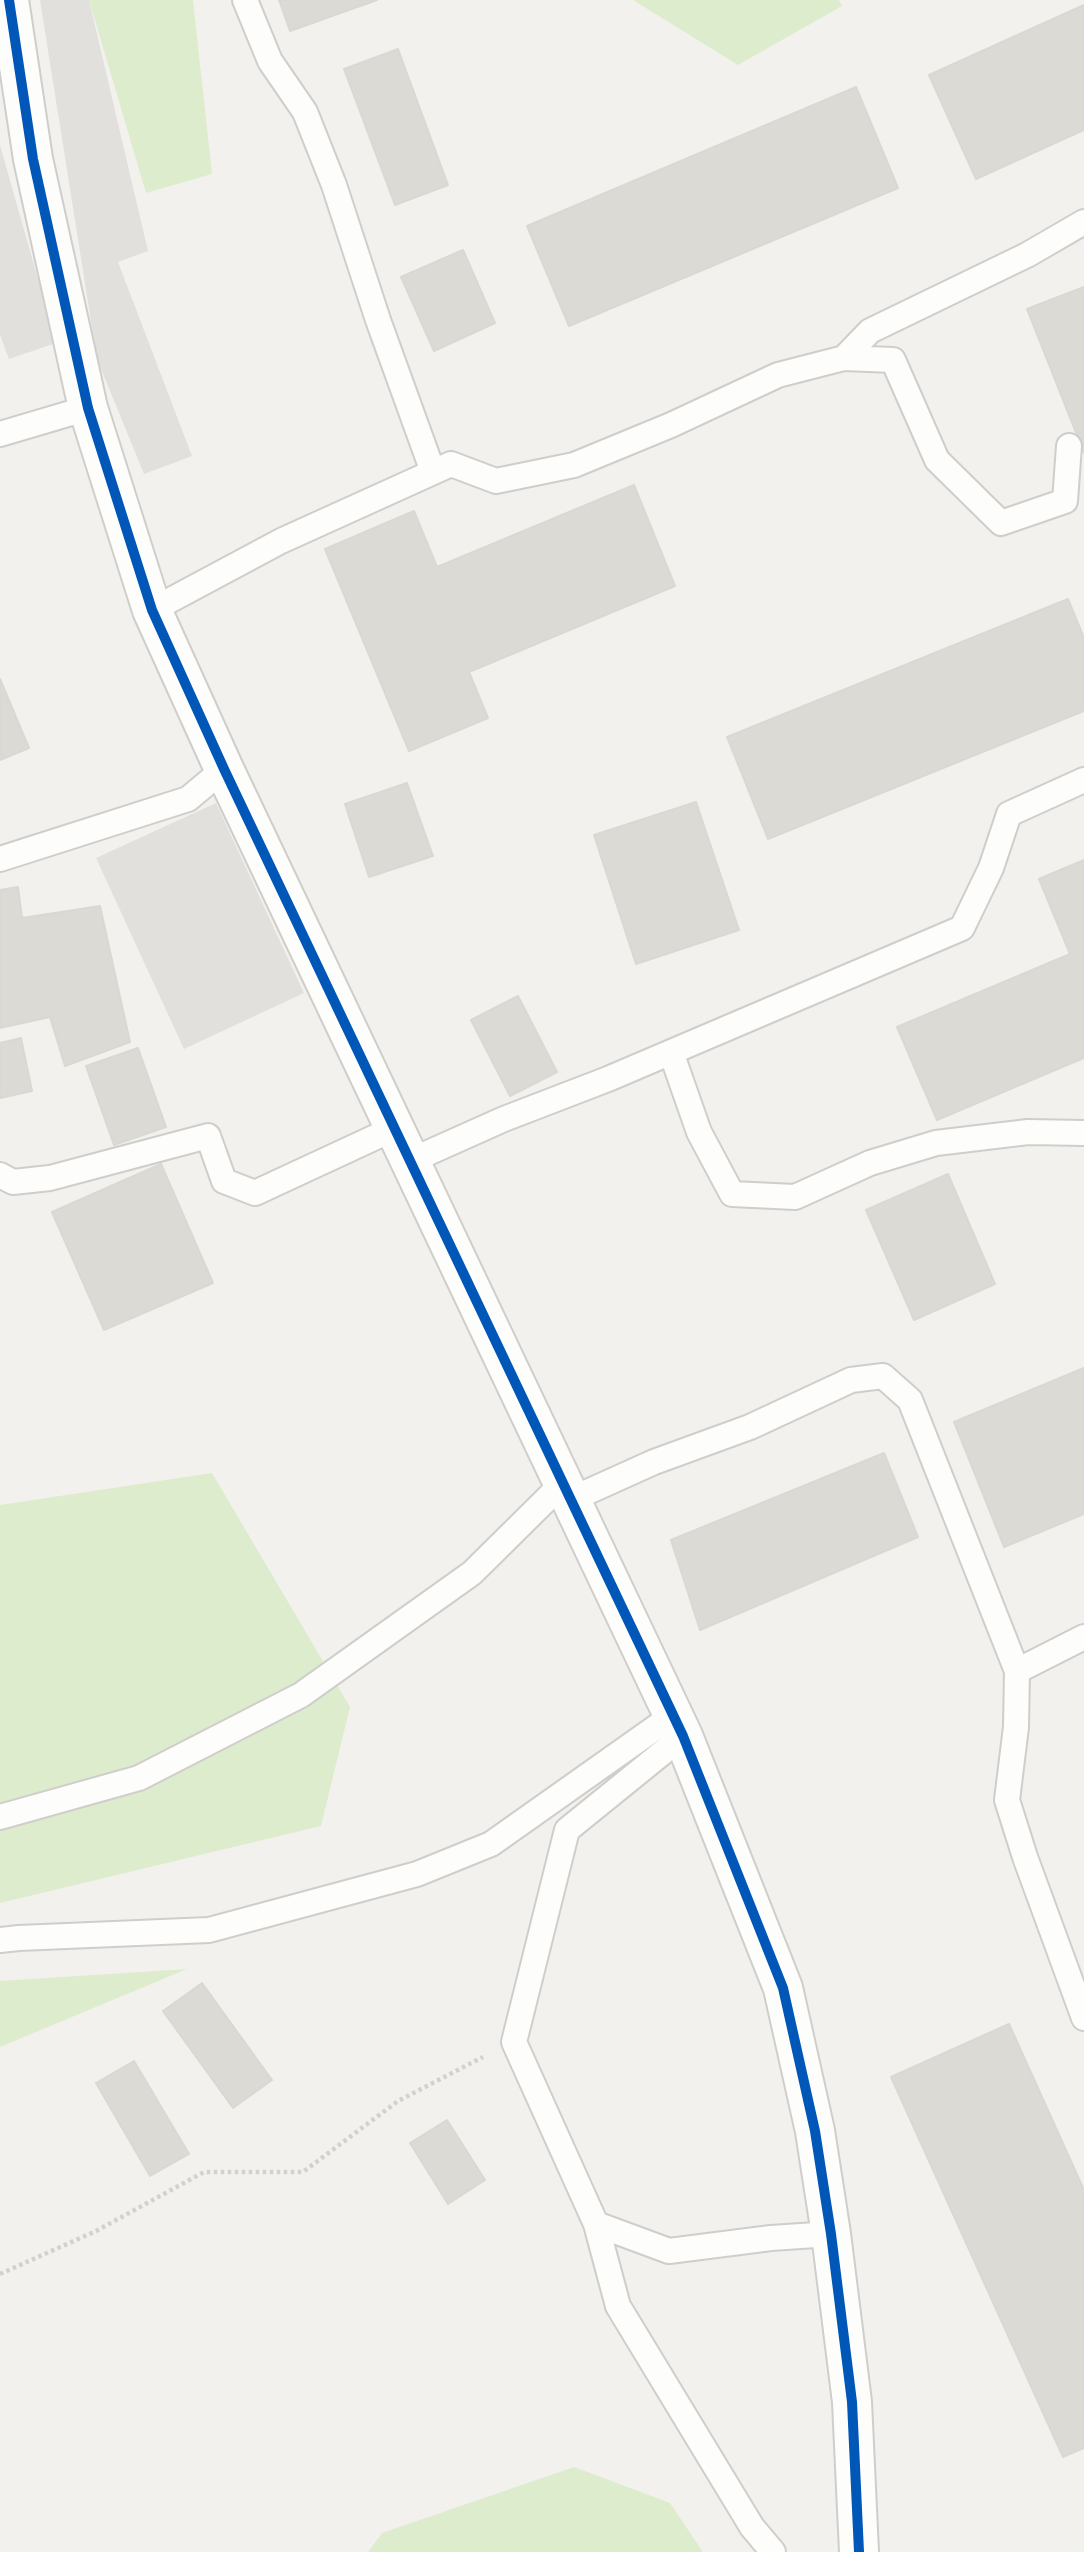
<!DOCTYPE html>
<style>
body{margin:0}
canvas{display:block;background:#f2f1ed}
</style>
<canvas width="1084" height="2552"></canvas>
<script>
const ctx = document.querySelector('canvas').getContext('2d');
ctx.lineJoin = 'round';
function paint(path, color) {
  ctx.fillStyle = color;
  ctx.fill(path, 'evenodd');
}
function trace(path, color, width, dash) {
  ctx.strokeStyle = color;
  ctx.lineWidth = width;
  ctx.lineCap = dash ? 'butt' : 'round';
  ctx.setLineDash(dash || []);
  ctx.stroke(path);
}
const green = new Path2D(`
 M89,0H193L212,174L146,193Z
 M633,0H839L842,6L738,65Z
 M212,1473L350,1707L321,1826L0,1903V1505Z
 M187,1969L0,2047V1981Z
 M574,2467L670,2503L703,2552H368L382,2533Z`);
const parking = new Path2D(`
 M40,0H89L148,251L118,262L192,456L144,474L97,359Z
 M0,145L56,343L9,359L0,335Z
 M216,803L304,993L184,1049L96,858Z`);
const building = new Path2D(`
 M279,0H377L290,31Z
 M1084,5V130L976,179L929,75Z
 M398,49L448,185L395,205L344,69Z
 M856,87L898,188L569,326L527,226Z
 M463,250L495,323L434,351L401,277Z
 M1084,287V453L1027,309Z
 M634,485L675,586L469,672L488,718L409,751L325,549L414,511L437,567Z
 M1068,599L1084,638V711L768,839L727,737Z
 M0,679L29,748L0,760Z
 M407,783L433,856L369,877L345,804Z
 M696,802L739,930L636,964L594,835Z
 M1084,860V1058L937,1120L897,1027L1070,954L1039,879Z
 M18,887L22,918L100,906L130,1042L65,1066L50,1017L0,1028V890Z
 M518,996L557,1072L510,1096L471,1020Z
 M21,1038L32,1091L0,1098V1043Z
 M138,1048L166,1127L114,1145L86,1066Z
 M161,1164L213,1283L104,1330L52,1212Z
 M948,1174L995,1284L914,1320L866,1210Z
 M1084,1368V1514L1004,1547L954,1422Z
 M884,1453L918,1537L700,1630L671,1540Z
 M202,1983L272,2080L233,2108L163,2011Z
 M1009,2024L1084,2190V2448L1063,2457L891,2077Z
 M134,2061L189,2154L150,2176L96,2083Z
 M447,2120L485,2180L448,2204L410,2143Z`);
const path = new Path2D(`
 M0,2274L96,2231L204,2172H303L398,2101L483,2057`);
const service = new Path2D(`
 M245,0L270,61L305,112L334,185L378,320L433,472
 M844,358L870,331L1027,255L1084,222
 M0,434L88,408
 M152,610L281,541L451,464L496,481L574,465L671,425L778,375L844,358L893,360L937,460L1001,523L1065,501L1069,446
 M0,859L188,799L224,769
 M671,1052L699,1132L732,1194L795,1197L870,1163L936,1143L1028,1132L1084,1133
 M410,1161L504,1119L608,1079L962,928L991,868L1009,814L1084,780
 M0,1175L13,1182L50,1178L208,1136L224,1181L255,1193L395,1128
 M572,1499L654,1462L750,1427L851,1380L883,1376L910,1400L1017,1671L1016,1727L1007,1800L1025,1857L1084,2018
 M1017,1671L1084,1637
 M683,1736L567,1830L514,2042L596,2224L618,2306L752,2527L773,2552
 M0,1817L139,1778L301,1695L472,1573L563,1483
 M0,1940L19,1938L209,1930L417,1874L491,1844L672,1716
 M596,2224L669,2251L771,2238L831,2234`);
const tertiary = new Path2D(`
 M9,0L33,159L88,408L152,610L224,769L683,1736L783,1988L815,2131L831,2234L852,2402L859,2552`);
const cycleway = new Path2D(`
 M9,0L33,159L88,408L152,610L224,769L683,1736L783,1988L815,2131L831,2234L852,2402L859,2552`);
paint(green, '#deecce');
paint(parking, '#e1e0dc');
paint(building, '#dcdad5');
trace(building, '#dad8d3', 2);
trace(service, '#d0ceca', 28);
trace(tertiary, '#d0ceca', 42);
trace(path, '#d2d1cb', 4.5, [3.5, 3.5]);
trace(service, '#fdfdfc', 24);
trace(tertiary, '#fdfdfc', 38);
trace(cycleway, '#0057b8', 10);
</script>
